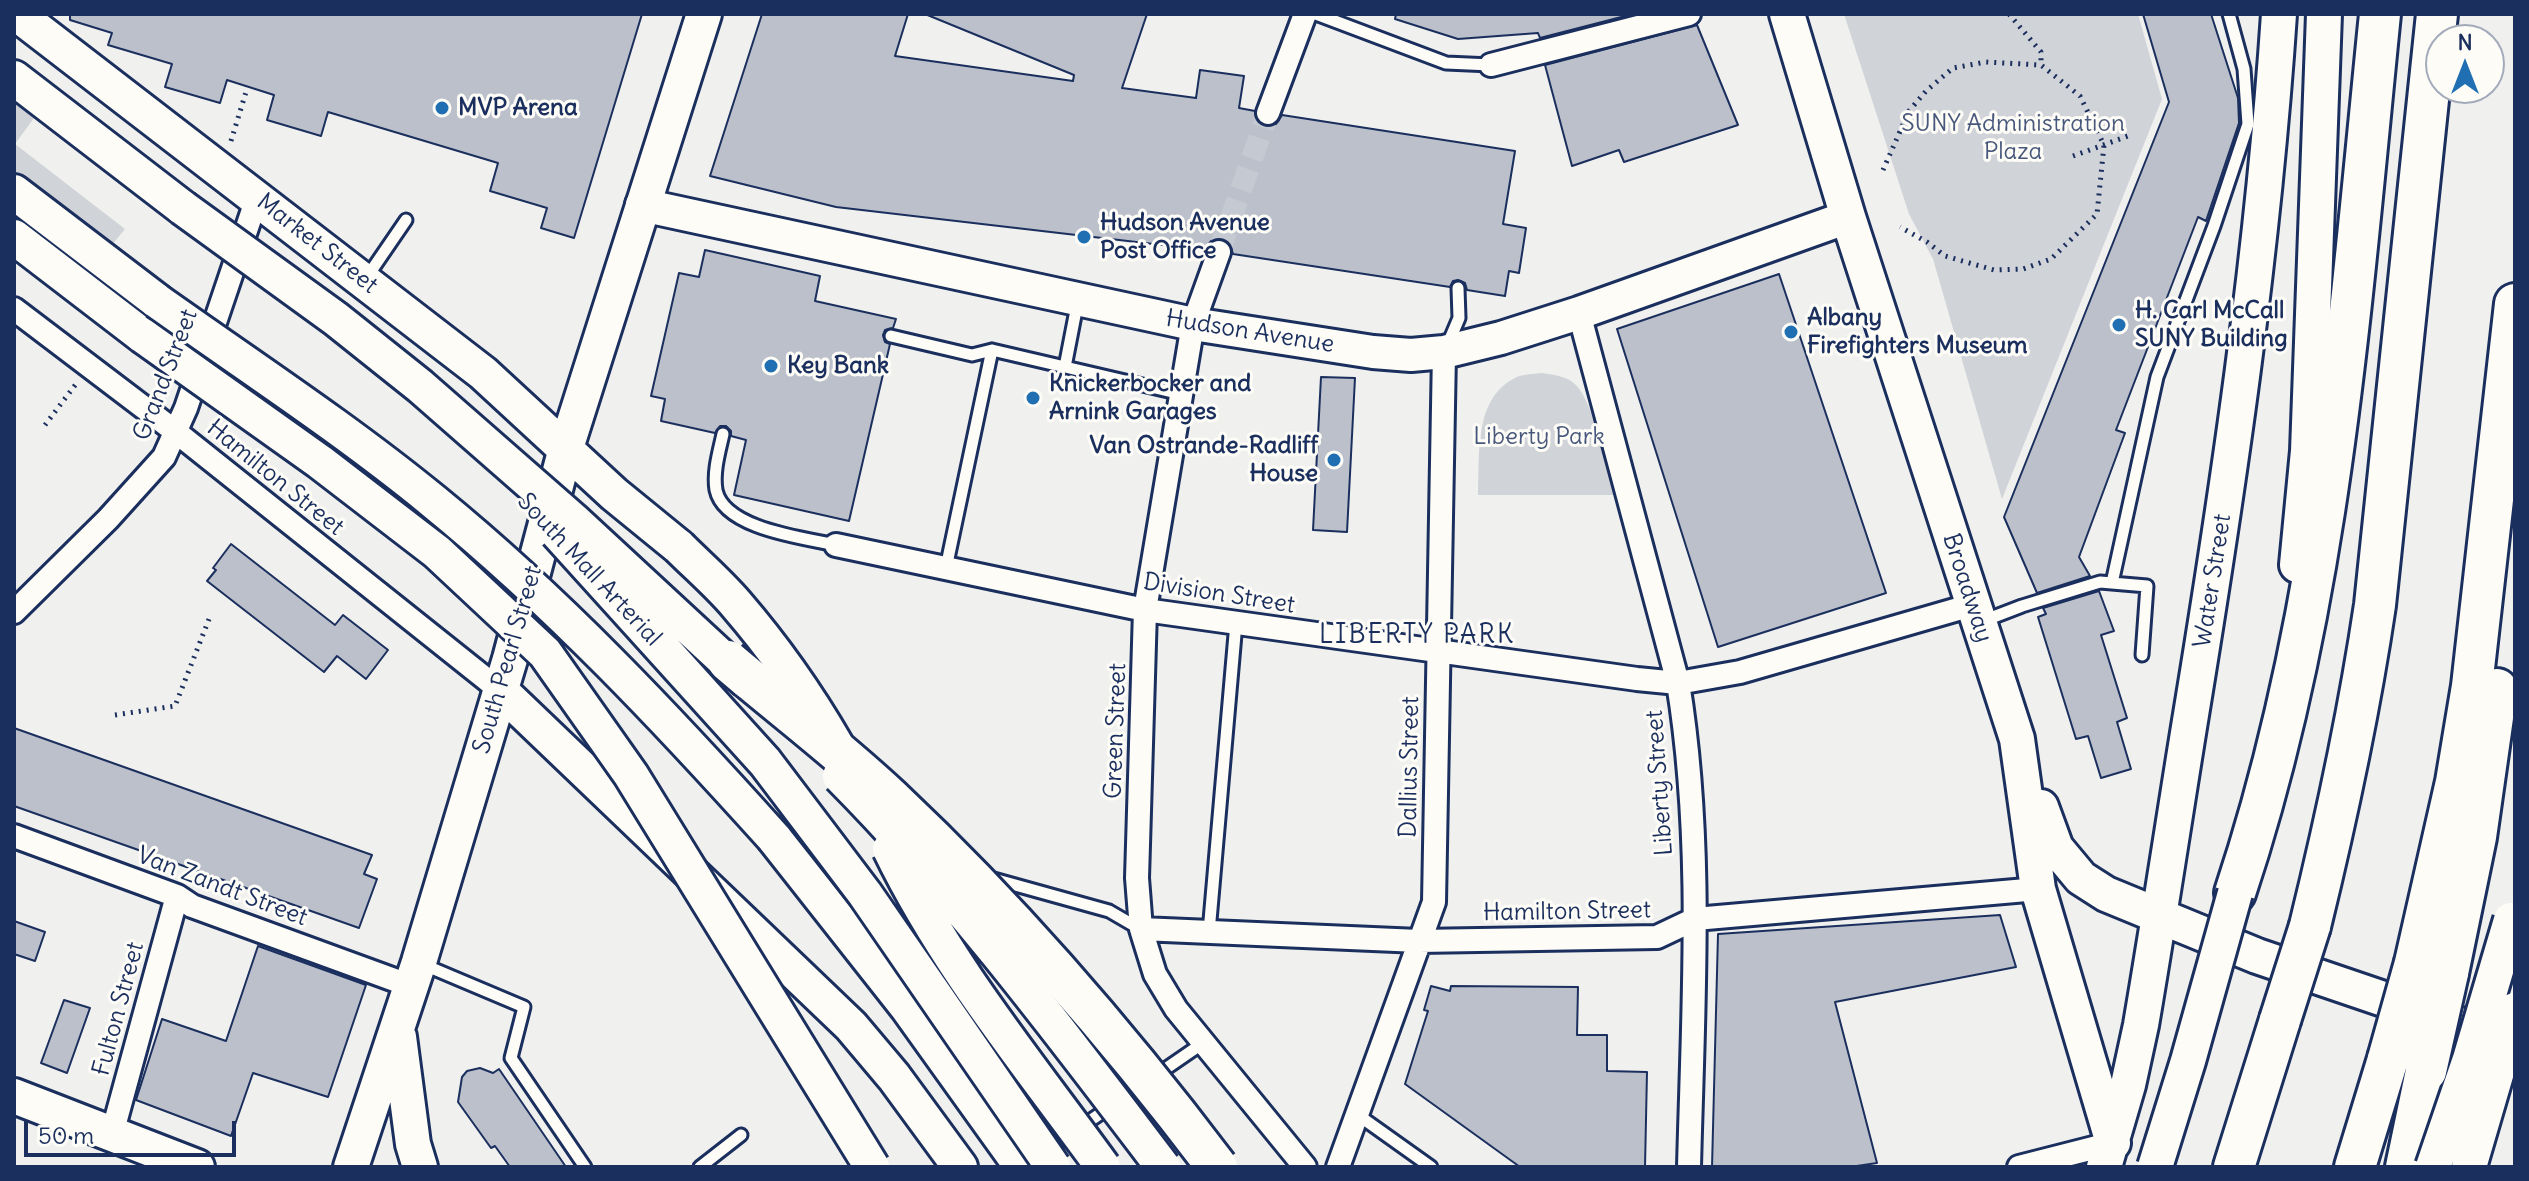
<!DOCTYPE html>
<style>
body{margin:0}
#map{position:relative;width:2529px;height:1181px;overflow:hidden;background:#f0f0ee;font-family:Delius,sans-serif}
canvas{display:block}
.frame{position:absolute;inset:0;border:16px solid #1b2f5e;pointer-events:none}
.north{position:absolute;left:2425px;top:24px;width:80px;height:80px;box-sizing:border-box;background:#fdfcf7;border:2px solid #a3aaba;border-radius:50%;rotate:0deg;font-size:22px;font-weight:700;line-height:32px;text-align:center;color:#1b2f5e}
.north::after{content:'';display:block;margin:auto;width:28px;height:36px;background:#1f6fb2;clip-path:polygon(50% 0,100% 100%,50% 72%,0 100%)}
.scale{position:absolute;left:24px;top:1121px;width:212px;height:36px;box-sizing:border-box;border:4px solid #1b2f5e;border-top:0;padding-left:10px;font-size:24px;line-height:28px;white-space:nowrap;color:#1b2f5e;-webkit-text-stroke:6px #fdfcf7;paint-order:stroke}
</style>
<div id="map">
<canvas width="2529" height="1181"></canvas>
<div class="frame"></div>
<div class="north">N</div>
<div class="scale">50 m</div>
</div>
<script>
const ctx = document.querySelector('canvas').getContext('2d');
ctx.lineJoin = 'round';
function paint(path, color) {
  ctx.fillStyle = color;
  ctx.fill(path, 'evenodd');
}
function trace(path, color, width, dash) {
  ctx.strokeStyle = color;
  ctx.lineWidth = width;
  ctx.lineCap = dash ? 'butt' : 'round';
  ctx.setLineDash(dash || []);
  ctx.stroke(path);
}
function label(font, color, halo, rows, align = 'center') {
  ctx.font = font + ' Delius,sans-serif';
  ctx.lineWidth = 6;
  ctx.setLineDash([]);
  ctx.textBaseline = 'middle';
  ctx.strokeStyle = halo;
  ctx.fillStyle = color;
  for (const [text, x, y, turn = 0] of rows) {
    ctx.save();
    ctx.translate(x, y);
    ctx.rotate((+turn || 0) * Math.PI / 180);
    ctx.textAlign = isNaN(turn) ? turn : align;
    if (halo) ctx.strokeText(text, 0, 0);
    ctx.fillText(text, 0, 0);
    ctx.restore();
  }
}
const green = new Path2D(`
 M1844,14H2138L2162,99L2002,499L1933,259L1909,214Z
 M14,102L34,118L15,144L125,229L111,246L14,173Z
 M1542,373C1554,375 1568,376 1577,386C1594,405 1606,468 1614,495H1478C1480,455 1473,397 1517,377C1524,374 1534,374 1542,373Z`);
const building = new Path2D(`
 M70,14H642L574,238L541,228L547,208L490,191L498,163L328,112L321,136L267,120L274,95L227,80L220,103L165,87L172,64L108,45L112,33L70,20Z
 M762,14H908L895,56L1073,81L1074,75L925,14H1147L1122,88L1196,98L1200,70L1244,76L1239,108L1255,111L1257,121L1264,126L1276,124L1282,115L1515,151L1503,224L1526,228L1519,273L1509,271L1505,296L1467,290L1465,283L1458,280L1453,281L1450,287L1233,254L1230,244L1223,239L1211,241L1205,250L836,207L710,176Z
 M1396,14H1633L1540,38L1538,33L1458,39L1395,19Z
 M2143,14H2211L2238,98L2239,123L2206,221L2198,217L2116,430L2125,433L2079,557L2090,576L2037,593L2004,517L2169,102Z
 M1697,25L1738,125L1624,162L1619,150L1572,166L1545,65Z
 M705,250L820,276L815,301L896,319L893,328L885,330L883,335L885,342L890,344L849,521L734,495L746,440L731,436V431L726,426H720L715,433L661,421L665,399L651,396L679,273L699,277Z
 M1779,274L1886,593L1718,647L1617,329Z
 M1321,377L1355,378L1347,532L1313,530Z
 M231,544L335,625L343,615L388,650L366,679L337,656L324,672L207,581L216,570L213,568Z
 M2099,591L2114,631L2101,635L2127,718L2117,722L2131,769L2101,778L2088,736L2076,739L2038,617L2046,614L2043,608Z
 M14,728L372,855L364,874L377,879L359,928L14,806Z
 M2000,915L2016,967L1835,1002L1877,1163L1850,1167H1712L1718,934Z
 M14,921L45,932L35,961L14,954Z
 M258,946L366,985L328,1097L253,1073L231,1136L136,1100L162,1019L226,1041Z
 M1431,986L1450,991L1451,986L1578,987L1577,1035H1607V1071L1647,1072L1645,1167H1520L1405,1084L1428,1011L1424,1010Z
 M64,1000L90,1008L67,1073L41,1063Z
 M480,1068L493,1073L499,1069L566,1167H510L495,1146L491,1148L458,1102L462,1077L467,1071Z`);
const streetTunnel = new Path2D(`
 M1219,252L1268,113`);
const path = new Path2D(`
 M2009,14L2041,52V65
 M231,141L246,92
 M2073,156L2128,136
 M1883,170L1909,111L1926,91L1953,68L1986,62L2041,65L2080,96L2104,145L2097,214L2051,259L2023,269L1994,270L1945,256L1927,242L1900,227
 M45,425L76,384
 M115,715L175,706L211,614`);
const lane = new Path2D(`
 M1316,14L1446,63L1491,65
 M367,277L406,220
 M891,336L972,355L992,350
 M1448,344L1459,318L1458,288
 M1065,367L1078,300
 M723,434C719,452 713,472 716,490C724,529 804,538 836,545
 M946,568L992,350L1181,394
 M2112,583L2157,377L2214,226L2248,124L2244,69L2229,14
 M1983,621L2022,606L2100,582L2147,586L2142,655
 M990,878L1109,911L1140,929
 M1209,932L1236,623
 M422,964L524,1007L511,1058L585,1167
 M1358,1115L1431,1167
 M1046,1151L1203,1043
 M700,1167L741,1135`);
const street = new Path2D(`
 M1491,65L1689,14
 M1268,113L1305,14
 M1219,252L1193,324L1145,610L1137,878L1141,929L1155,974L1176,1009L1305,1167
 M14,309L176,432L501,691
 M1579,313L1678,683C1704,842 1693,1006 1689,1167
 M836,545L1145,610L1637,679L1678,683L1740,672L1972,605
 M14,612L108,519L164,457L186,408L257,198
 M14,836L177,896L192,906L411,986
 M1141,929L1419,941L1657,937L1695,919L2038,889
 M112,1134L177,896
 M1338,1167L1434,902L1444,352
 M2019,1167L2113,1143`);
const secondary = new Path2D(`
 M642,205L1193,324L1373,352L1411,355L1444,352L1501,338L1579,313L1848,217`);
const primary = new Path2D(`
 M17,14L483,373L614,494L679,547
 M1787,14L1848,217L2017,739L2038,889L2113,1143
 M14,78L183,208
 M14,192L157,301
 M14,237L143,336
 M2297,565L2308,451L2324,14
 M501,691L851,1026L894,1077L960,1167
 M2041,807L2056,848L2081,878L2106,894L2257,956L2507,1041
 M774,838L908,1008L1022,1167
 M399,1037L413,1144L420,1167
 M14,1096L197,1167
 M351,1167L419,962L510,659L566,448L704,14
 M2104,1167L2128,1085L2141,1025C2158,926 2173,826 2189,727C2228,490 2263,254 2279,14`);
const highway = new Path2D(`
 M2235,893C2330,609 2350,310 2380,14
 M2310,926C2336,820 2359,713 2375,605L2437,14
 M2415,963L2456,782L2472,686L2515,304
 M2448,973L2476,837L2497,689
 M2234,1167L2280,1020
 M2355,1167L2388,1059
 M2406,1167L2426,1071`);
const primaryBridge = new Path2D(`
 M183,208L336,319L420,386L573,520L747,681
 M157,301C250,367 345,429 433,501C557,602 667,719 774,838
 M143,336L320,462L437,552L545,653L631,775L872,1167
 M557,532L765,762L865,894L1053,1167
 M679,547C698,566 719,584 736,604C774,648 807,695 836,745
 M840,776C959,896 1061,1033 1163,1167
 M890,849C945,963 1029,1065 1103,1167
 M2155,1167L2188,1061L2235,893
 M2433,1167L2470,1059L2511,920
 M2469,1167L2515,1010`);
const highwayBridge = new Path2D(`
 M728,661C782,707 839,750 891,799C1011,912 1118,1036 1217,1167
 M2280,1020L2310,926
 M2388,1059L2415,963
 M2426,1071L2448,973`);
const markers = [
 [442,108,8,"#1f6fb2"],
 [1084,237,8,"#1f6fb2"],
 [2119,325,8,"#1f6fb2"],
 [1791,332,8,"#1f6fb2"],
 [771,366,8,"#1f6fb2"],
 [1033,398,8,"#1f6fb2"],
 [1334,460,8,"#1f6fb2"]
];
const poiNames = [
 ["MVP Arena",458,108],
 ["Hudson Avenue",1100,223],
 ["Post Office",1100,251],
 ["H. Carl McCall",2135,311],
 ["SUNY Building",2135,339],
 ["Albany",1807,318],
 ["Firefighters Museum",1807,346],
 ["Key Bank",787,366],
 ["Knickerbocker and",1049,384],
 ["Arnink Garages",1049,412],
 ["Van Ostrande-Radliff",1318,446,"right"],
 ["House",1318,474,"right"]
];
const parkNames = [
 ["SUNY Administration",2013,124],
 ["Plaza",2013,152],
 ["Liberty Park",1539,437]
];
const streetNames = [
 ["Market Street",317,244,38],
 ["Hudson Avenue",1250,332,9],
 ["Grand Street",166,375,-69],
 ["Hamilton Street",275,478,39],
 ["South Mall Arterial",589,570,47],
 ["Water Street",2213,581,-81],
 ["Broadway",1967,588,72],
 ["Division Street",1219,594,9],
 ["South Pearl Street",508,660,-74],
 ["Green Street",1116,731,-88],
 ["Dallius Street",1410,767,-89],
 ["Liberty Street",1660,783,-94],
 ["Van Zandt Street",222,887,21],
 ["Hamilton Street",1567,912,-1],
 ["Fulton Street",119,1009,-75]
];
const neighbourhoodNames = [
 ["LIBERTY PARK",1417,636]
];
paint(green, '#d0d3d8');
paint(building, '#bbc0ca');
trace(building, '#1b2f5e', 2);
trace(streetTunnel, '#c5c9d1', 22, [22, 11]);
trace(lane, '#1b2f5e', 17);
trace(street, '#1b2f5e', 28);
trace(secondary, '#1b2f5e', 38);
trace(primary, '#1b2f5e', 40);
trace(highway, '#1b2f5e', 46);
trace(path, '#1b2f5e', 5, [2, 6]);
trace(lane, '#fdfcf7', 11);
trace(street, '#fdfcf7', 22);
trace(secondary, '#fdfcf7', 32);
trace(primary, '#fdfcf7', 34);
trace(highway, '#fdfcf7', 40);
trace(primaryBridge, '#1b2f5e', 40, []);
trace(highwayBridge, '#1b2f5e', 46, []);
trace(primaryBridge, '#fdfcf7', 34);
trace(highwayBridge, '#fdfcf7', 40);
for (const [x, y, r, color] of markers) {
  const dot = new Path2D();
  dot.arc(x, y, r, 0, 2 * Math.PI);
  ctx.fillStyle = color;
  ctx.fill(dot);
  trace(dot, '#fdfcf7', 3);
}
label('bold 24px', '#1b2f5e', '#fdfcf7', poiNames, 'left');
label('24px', '#48587c', '#fdfcf7', parkNames);
label('24px', '#1b2f5e', '#fdfcf7', streetNames);
ctx.letterSpacing = '2px';
label('26px', '#1b2f5e', '#fdfcf7', neighbourhoodNames);
ctx.letterSpacing = '0px';
</script>
